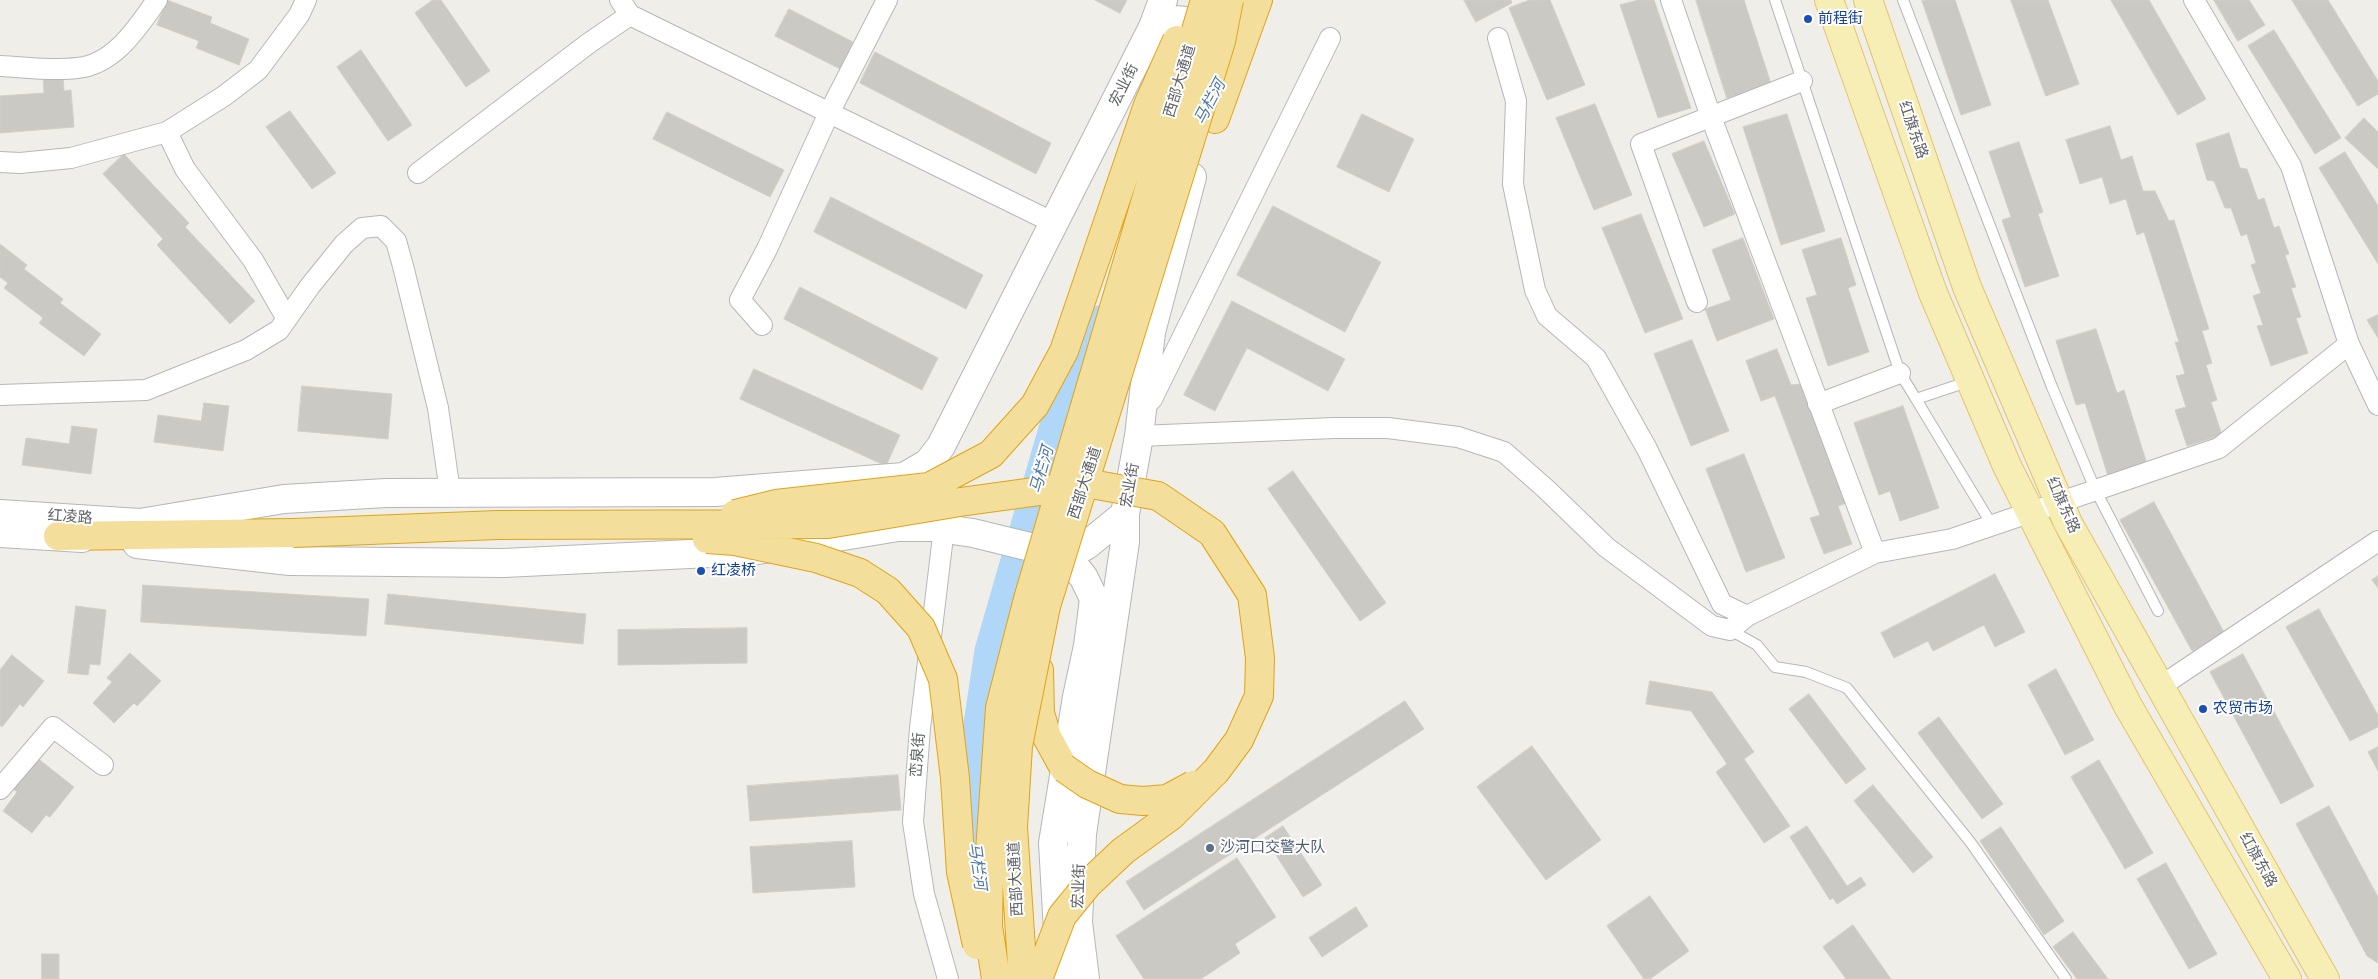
<!DOCTYPE html>
<meta charset="utf-8">
<style>
body{margin:0}
canvas{display:block;background:#f0eee8}
</style>
<canvas width="2378" height="979"></canvas>
<script>
const ctx = document.querySelector('canvas').getContext('2d');
ctx.lineJoin = 'round';
function trace(path, color, width, dash) {
  ctx.strokeStyle = color;
  ctx.lineWidth = width;
  ctx.lineCap = dash ? 'butt' : 'round';
  ctx.setLineDash(dash || []);
  ctx.stroke(path);
}
function paint(path, color) {
  ctx.fillStyle = color;
  ctx.fill(path, 'evenodd');
}
function label(font, color, halo, rows, align = 'center') {
  ctx.font = font + ' Montserrat,"Noto Sans SC",sans-serif';
  ctx.lineWidth = 4;
  ctx.setLineDash([]);
  ctx.textBaseline = 'middle';
  ctx.strokeStyle = halo;
  ctx.fillStyle = color;
  for (const [text, x, y, turn = 0] of rows) {
    ctx.save();
    ctx.translate(x, y);
    ctx.rotate((+turn || 0) * Math.PI / 180);
    ctx.textAlign = isNaN(turn) ? turn : align;
    if (halo) ctx.strokeText(text, 0, 0);
    ctx.fillText(text, 0, 0);
    ctx.restore();
  }
}
const river = new Path2D(`
 M977,881L974,867L970,783L990,651L1058,415L1103,320`);
const building = new Path2D(`
 M167,0L212,17L210,23L249,39L239,65L196,48L199,41L157,25Z
 M433,0H441L490,71L466,87L415,13Z
 M1095,0H1127L1120,13Z
 M1464,0H1511L1512,3L1476,22Z
 M1530,0H1550L1585,85L1547,100L1509,8Z
 M1639,0H1654L1691,108L1658,118L1620,5Z
 M1696,0H1744L1771,84L1727,98Z
 M1926,0H1955L1991,105L1961,115L1922,1Z
 M2011,0H2048L2079,84L2046,96Z
 M2111,0H2149L2206,99L2178,115Z
 M2214,0H2249L2265,25L2238,41Z
 M2292,0H2328L2378,81V94L2358,106Z
 M789,9L853,42L840,69L775,36Z
 M2274,30L2341,138L2315,154L2248,46Z
 M361,50L412,125L388,141L337,67Z
 M875,52L1051,143L1036,174L860,83Z
 M63,75L64,91L71,90L74,127L0,133V96L44,93L43,76Z
 M1595,104L1632,195L1594,210L1556,118Z
 M290,111L336,173L312,189L266,127Z
 M667,112L784,170L770,197L653,139Z
 M1362,114L1414,139L1389,192L1337,167Z
 M1787,114L1825,231L1781,245L1743,127Z
 M2364,118L2378,132V169L2345,138Z
 M2110,126L2121,160L2132,156L2143,191H2155L2169,221L2174,220L2209,329L2202,331L2212,363L2206,365L2217,400L2211,402L2222,435L2187,446L2175,410L2186,407L2176,376L2185,374L2175,342H2179L2144,232L2137,235L2126,199L2110,204L2102,177L2080,184L2066,140Z
 M2229,133L2240,168L2247,169L2258,200L2264,198L2274,228L2279,226L2289,254L2285,255L2296,287L2291,288L2301,317L2296,318L2308,353L2271,366L2257,326L2263,325L2253,296L2261,293L2251,265L2256,263L2247,234L2241,236L2231,208H2225L2214,181L2207,180L2196,144Z
 M1704,141L1735,214L1704,227L1672,154Z
 M2019,142L2043,212L2038,214L2059,276L2025,287L2002,220L2011,217L1989,152Z
 M2345,152L2378,206V264L2319,168Z
 M124,154L189,223L185,227L255,301L230,324L157,245L163,239L103,174Z
 M831,197L983,275L966,309L814,232Z
 M1273,206L1381,262L1345,332L1237,275Z
 M1641,214L1683,319L1645,333L1602,228Z
 M1743,238L1774,319L1717,341L1705,309L1731,300L1712,250Z
 M1841,238L1856,285L1848,288L1869,352L1828,366L1806,298L1817,295L1802,250Z
 M0,244L27,265L24,269L63,299L60,303L101,334L84,356L39,323L43,318L4,288L8,283L0,277Z
 M800,287L938,358L922,390L784,319Z
 M1232,301L1345,359L1328,391L1247,348L1215,411L1184,395Z
 M2378,315V338L2367,320Z
 M2096,329L2117,393L2124,390L2147,464L2108,476L2085,403L2076,405L2056,341Z
 M1692,340L1729,431L1691,446L1654,354Z
 M1777,349L1791,385L1801,384L1847,503L1838,506L1852,544L1824,554L1810,518L1820,515L1775,396L1761,401L1746,361Z
 M754,369L900,435L886,466L740,399Z
 M302,386L392,394L388,439L298,431Z
 M204,403L229,406L223,451L154,442L158,415L201,421Z
 M1903,406L1939,508L1900,521L1890,491L1879,495L1854,423Z
 M72,426L97,429L91,474L22,465L26,438L69,444Z
 M1744,454L1785,558L1746,572L1706,469Z
 M1293,471L1386,603L1360,621L1268,489Z
 M2154,502L2225,634L2192,651L2120,520Z
 M1995,574L2025,632L1995,647L1984,625L1933,651L1928,641L1894,658L1881,633Z
 M2378,576V588L2372,580Z
 M143,585L369,599L366,636L141,622Z
 M388,594L586,614L583,644L385,624Z
 M76,606L106,610L100,665L90,664L88,675L68,673Z
 M2319,609L2378,715V727L2350,741L2286,627Z
 M747,628V663L618,665V630Z
 M130,653L161,681L137,706L134,703L114,723L93,703L112,682L107,678Z
 M2243,654L2314,786L2281,804L2210,672Z
 M12,655L44,681L23,707L20,704L2,727L0,725V670Z
 M2056,669L2094,740L2065,755L2028,685Z
 M1650,681L1712,692L1754,752L1744,759L1790,826L1764,843L1716,772L1727,764L1691,711L1646,704Z
 M1809,694L1866,769L1846,784L1789,709Z
 M1405,701L1424,729L1144,910L1126,882Z
 M1939,717L2003,804L1982,819L1918,733Z
 M1532,746L1601,840L1546,880L1477,787Z
 M2378,747V771L2368,752Z
 M36,757L74,787L50,817L46,815L32,833L3,811L17,792L12,788Z
 M2099,760L2153,853L2125,869L2071,777Z
 M898,775L901,810L750,821L747,786Z
 M1873,785L1933,857L1913,873L1854,801Z
 M2329,806L2378,897V963L2367,956L2296,824Z
 M1283,826L1322,885L1303,897L1265,838Z
 M1807,826L1847,886L1861,877L1866,885L1837,904L1833,898L1830,900L1790,837Z
 M2001,827L2064,921L2044,935L1980,841Z
 M852,841L855,887L753,893L750,847Z
 M1237,858L1276,917L1235,944L1240,953L1201,979H1144L1116,936Z
 M2166,863L2217,954L2189,969L2137,879Z
 M1650,896L1689,951L1650,979H1644L1607,926Z
 M1356,907L1368,926L1322,957L1309,938Z
 M1853,925L1891,979H1846L1823,947Z
 M2073,932L2108,979H2077L2053,947Z
 M42,954H59V979H42Z`);
const lane = new Path2D(`
 M1775,0L1900,373L1916,399
 M1903,0L2052,387L2095,489L2158,611
 M1970,381L1916,399L1992,525
 M1730,630L1757,645L1775,667L1806,672L1847,688L1971,843L2066,979`);
const street = new Path2D(`
 M620,0L630,15L1054,223
 M1671,0L1711,117L1875,553
 M2194,0L2291,166L2349,344L2378,405
 M1498,38L1516,101L1513,184L1535,290L1547,316L1596,358L1647,449L1722,604L1747,616
 M0,66C25,67 52,71 77,68C114,65 138,27 157,0
 M167,132L185,169L253,260L287,319
 M0,162L20,163L71,158L167,132L224,96L258,70L299,15L306,0
 M418,173L589,43L630,15
 M1697,302L1641,144L1802,81
 M762,325L740,300L767,249L829,113L887,0
 M0,395L146,390L246,350L279,330L310,286L344,244L362,228L381,226L396,241L403,266L438,408L450,492
 M1818,404L1900,373
 M1144,407L1152,399L1330,38
 M1139,436L1334,428H1388L1458,437L1504,452L1546,489L1606,547L1712,626L1730,630L1747,616L1875,553L1952,539L2219,448L2349,344
 M944,528L920,728L913,822L924,894L948,979
 M2161,686L2378,541
 M0,789L53,727L103,765`);
const secondary = new Path2D(`
 M1153,27C1180,14 1196,20 1213,43
 M0,514L140,523L284,499L386,493L715,492L904,477L928,463L941,446L1153,27L1163,0
 M0,533L82,538
 M137,544L290,561L504,563L752,551L898,527H932L973,533L1067,556L1084,578L1094,599L1088,646L1077,697L1053,843L1059,949L1066,979
 M1067,556L1087,545L1125,514
 M1085,979L1078,922L1082,834L1125,542V514L1139,436L1151,332L1192,177`);
const primary = new Path2D(`
 M1829,0L1933,293L2007,466L2128,706L2287,979
 M1868,0L1967,287L2068,523L2325,979`);
const highway = new Path2D(`
 M1215,119L1258,0
 M58,536L293,533
 M1039,670L1040,713L1047,737L1064,768`);
const highwayBridge = new Path2D(`
 M735,514L776,504L929,487L991,454L1035,405L1064,351L1148,105L1177,40
 M293,533L498,525L828,524L960,502L1091,484L1158,496L1212,533L1252,595L1260,658L1259,696L1239,740L1216,771L1171,816L1123,851L1088,884L1062,916L1038,979
 M707,539L735,541L816,558L860,573L888,591L921,628L943,679L955,778L961,872L977,945
 M1064,768L1087,784L1120,799L1143,801L1167,799L1193,785
 M996,979L988,926L989,866L1000,708L1028,599L1205,0
 M1023,979L1013,827L1018,746L1046,606L1221,41L1229,0`);
const markers = [
 [1808,19,5,"#1a4fb4"],
 [701,571,5,"#1a4fb4"],
 [2203,709,5,"#1a4fb4"],
 [1210,848,5,"#5c6f8a"]
];
const transitNames = [
 ["前程街",1818,19],
 ["红凌桥",711,571],
 ["农贸市场",2213,709]
];
const streetNames = [
 ["西部大通道",1180,81,-73],
 ["宏业街",1124,85,-63],
 ["红旗东路",1913,130,71],
 ["西部大通道",1085,483,-72],
 ["宏业街",1130,485,-80],
 ["红旗东路",2063,505,66],
 ["红凌路",70,517,4],
 ["峦泉街",918,755,-86],
 ["红旗东路",2258,860,61],
 ["西部大通道",1016,879,-93],
 ["宏业街",1079,886,-88]
];
const serviceNames = [
 ["沙河口交警大队",1220,848]
];
const waterNames = [
 ["马栏河",1210,102,-62],
 ["马栏河",1042,470,-74],
 ["马栏河",977,866,82]
];
trace(river, '#b0d7f7', 31);
paint(building, '#cbc9c4');
trace(building, '#d4d0c7', 1);
trace(lane, '#b5b7bb', 12);
trace(street, '#b5b7bb', 22);
trace(secondary, '#b4b6bb', 30);
trace(primary, '#e4c46c', 30);
trace(highway, '#e1a417', 30);
trace(lane, '#fff', 10);
trace(street, '#fff', 20);
trace(secondary, '#fff', 28);
trace(primary, '#f7eeb5', 28);
trace(highway, '#f3de9b', 28);
trace(highwayBridge, '#e1a417', 30, []);
trace(highwayBridge, '#f3de9b', 28);
for (const [x, y, r, color] of markers) {
  const dot = new Path2D();
  dot.arc(x, y, r, 0, 2 * Math.PI);
  ctx.fillStyle = color;
  ctx.fill(dot);
  trace(dot, '#fff', 2);
}
label('15px', '#164399', '#fff', transitNames, 'left');
label('15px', '#5f6266', '#fff', streetNames);
label('15px', '#4e5e75', '#fff', serviceNames, 'left');
label('italic 16px', '#4d78a8', '#fff', waterNames);
</script>
